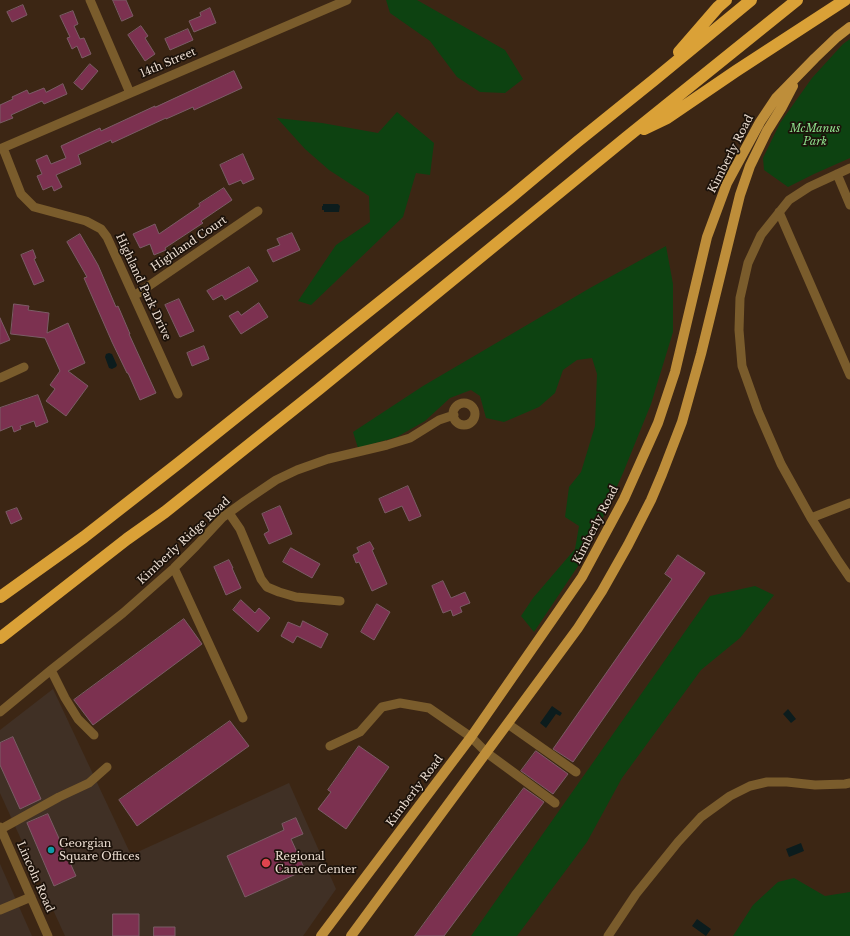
<!DOCTYPE html>
<style>
body{margin:0}
canvas{display:block;background:#3c2614}
</style>
<canvas width="850" height="936"></canvas>
<script>
const ctx = document.querySelector('canvas').getContext('2d');
ctx.lineJoin = 'round';
function paint(path, color) {
  ctx.fillStyle = color;
  ctx.fill(path, 'evenodd');
}
function trace(path, color, width, dash) {
  ctx.strokeStyle = color;
  ctx.lineWidth = width;
  ctx.lineCap = dash ? 'butt' : 'round';
  ctx.setLineDash(dash || []);
  ctx.stroke(path);
}
function label(font, color, halo, rows, align = 'center') {
  ctx.font = font + ' "Libre Baskerville",serif';
  ctx.lineWidth = 3.5;
  ctx.setLineDash([]);
  ctx.textBaseline = 'middle';
  ctx.strokeStyle = halo;
  ctx.fillStyle = color;
  for (const [text, x, y, turn = 0] of rows) {
    ctx.save();
    ctx.translate(x, y);
    ctx.rotate((+turn || 0) * Math.PI / 180);
    ctx.textAlign = isNaN(turn) ? turn : align;
    if (halo) ctx.strokeText(text, 0, 0);
    ctx.fillText(text, 0, 0);
    ctx.restore();
  }
}
const commercial = new Path2D(`
 M53,689L131,855L289,783L336,889L303,936H65L0,793V730Z
 M0,864L32,936H0Z`);
const green = new Path2D(`
 M386,0H417L505,50L523,79L505,93L480,92L457,77L430,41L390,13Z
 M850,39V158L814,174L788,187L764,170L763,158L780,123L812,78L843,44Z
 M397,112L434,143L430,175L416,173L403,217L311,305L298,301L336,245L370,222L369,196L329,170L305,149L277,118L322,123L378,133Z
 M666,246L673,284V332L651,404L623,473L588,551L534,632L521,616L533,598L575,549L579,526L565,517L569,487L581,472L595,426L597,374L592,358L577,360L563,370L555,393L539,407L504,422L486,418L480,396L471,390L450,398L425,421L397,437L358,448L353,432L423,386L590,288Z
 M755,586L774,595L740,638L701,670L622,778L587,842L517,936H471L710,596Z
 M794,878L825,896L850,892V936H733L753,905L778,882Z`);
const water = new Path2D(`
 M323,204H338L340,206L339,212H324V210H322V206H323Z
 M109,353L112,354L117,365L116,367L112,369L109,368L105,357L106,354Z
 M552,706L562,713L560,716L556,714L546,728L540,723Z
 M788,709L796,719L791,723L783,714Z
 M801,843L804,851L789,857L786,849Z
 M697,919L711,929L706,936L692,926Z`);
const building = new Path2D(`
 M113,0H126L133,16L122,21Z
 M23,5L27,15L12,22L7,12Z
 M210,8L216,23L194,32L189,21L201,16L200,13Z
 M73,11L78,24L74,26L80,39L84,38L91,54L82,58L77,46L72,49L67,38L70,37L60,16Z
 M141,26L148,36L145,38L155,54L145,61L128,35Z
 M188,29L193,40L170,50L165,39Z
 M90,64L98,71L82,90L74,83Z
 M234,71L242,88L194,110L193,107L166,119V118L112,143L111,140L78,155L81,164L56,175L62,187L54,191L52,186L43,190L37,176L42,174L36,160L47,155L51,164L66,158L61,146L100,128L101,131L155,106V107Z
 M63,84L67,94L44,104L42,101L11,115L13,118L0,123V105L13,99L12,97L27,90L29,94L44,88L46,92Z
 M243,154L254,179L243,184L241,180L229,185L220,165Z
 M224,188L232,200L201,221L203,223L165,248L166,250L154,255L150,244L140,248L133,234L155,224L159,234L200,206L199,204Z
 M292,233L300,250L273,262L267,250L280,245L277,239Z
 M80,234L98,265L116,307L118,306L130,334H129L156,393L140,400L128,373H127L112,342L84,278L87,277L67,242Z
 M33,250L36,258L34,259L44,281L34,285L21,255Z
 M249,267L258,281L225,300L222,295L213,300L207,291Z
 M179,299L194,331L180,337L165,305Z
 M259,303L268,317L241,334L229,316L238,311L241,315Z
 M14,304L29,306L28,310L49,313L47,333L68,323L85,363L68,371L88,386L66,416L46,401L55,389L50,385L60,371L45,338L11,334Z
 M0,318L10,340L0,344Z
 M204,346L209,359L192,366L187,353Z
 M38,395L48,422L36,427L34,421L20,426L21,429L14,432L12,426L0,431V408Z
 M408,486L421,516L409,521L402,506L385,513L379,499Z
 M280,506L292,534L269,544L264,534L269,531L262,514Z
 M17,508L22,519L11,524L6,512Z
 M370,542L374,549L372,550L387,584L372,591L359,562L356,563L353,555L359,552L357,548Z
 M291,548L320,564L312,578L283,562Z
 M678,555L705,573L573,762L553,749L672,579L665,574Z
 M229,560L233,568H232L241,588L226,595L214,567Z
 M443,581L451,598L465,592L470,603L460,607L462,612L453,616L451,610L443,613L432,586Z
 M241,600L255,613L259,608L270,618L258,632L233,610Z
 M377,604L390,612L374,640L361,632Z
 M184,619L202,644L93,725L74,700Z
 M303,621L328,634L321,648L297,636L293,643L281,636L288,622L300,627Z
 M230,721L249,746L137,826L119,800Z
 M13,737L41,799L20,809L0,765V743Z
 M359,746L389,767L346,829L318,809L331,792L328,790Z
 M536,751L568,774L553,794L521,771Z
 M524,788L544,802L444,936H415Z
 M48,814L76,876L54,886L27,823Z
 M296,818L303,834L291,839L305,870L245,897L227,856L284,830L282,824Z
 M113,914H139V936H113Z
 M154,927H175V936H154Z`);
const minor = new Path2D(`
 M90,0L130,93
 M3,148L21,194L34,207L86,221L101,229L107,237L178,394
 M0,149L347,0
 M850,168L809,187L789,200L761,235L748,263L740,298L739,330L742,366L758,411L781,464L811,518L837,559L850,578
 M837,174L850,205
 M779,212L850,375
 M134,296L258,211
 M0,378L24,367
 M453 414a11 11 0 1 1 22 0a11 11 0 1 1-22 0Z
 M229,513L240,529L261,579L267,587L279,592L296,597L340,601
 M811,518L850,503
 M174,568L243,718
 M51,670L65,698L78,719L94,735
 M0,712L51,670L123,613L174,568L196,546L223,517L245,501L276,480L297,470L328,459L387,445L410,438L439,420L454,415
 M508,724L576,772
 M330,746L360,732L382,707L400,703L429,708L471,737L487,753L555,803
 M0,827L48,936
 M1,829L59,797L89,783L107,767
 M0,910L31,897
 M608,936L636,894L678,842L701,817L730,796L750,786L767,782H787L815,785L845,784L850,783`);
const major = new Path2D(`
 M321,936L471,737L582,577L624,499L658,423L675,372L707,237L727,183L760,122L776,98L815,58L837,37L850,27
 M351,936L578,628L602,591L628,545L651,500L662,474L682,422L701,354L740,195L750,166L767,131L782,107L793,86`);
const highway = new Path2D(`
 M679,52L718,7L726,0
 M644,129L667,118L736,71L845,0
 M0,597L84,537L180,462L510,198L577,142L654,80L751,0
 M0,638L127,539L165,512L319,389L627,137L797,0`);
const markers = [
 [51,850,4,"#0f9aa8"],
 [266,863,5,"#e0444e"]
];
const streetNames = [
 ["14th Street",168,63,-23],
 ["Kimberly Road",731,154,-63],
 ["Highland Court",189,244,-34],
 ["Highland Park Drive",143,287,65],
 ["Kimberly Road",596,525,-63],
 ["Kimberly Ridge Road",184,541,-43],
 ["Kimberly Road",415,791,-53],
 ["Lincoln Road",35,877,66]
];
const parkNames = [
 ["McManus",815,129],
 ["Park",815,142]
];
const poiNames = [
 ["Georgian",59,844],
 ["Square Offices",59,857],
 ["Regional",275,857],
 ["Cancer Center",275,870]
];
paint(commercial, '#403025');
paint(green, '#0d4211');
paint(water, '#0c1c1d');
paint(building, '#7c3150');
trace(building, '#7b5c66', 1);
trace(minor, '#7a5c2c', 9);
trace(major, '#be8e3a', 10);
trace(highway, '#daa137', 12);
for (const [x, y, r, color] of markers) {
  const dot = new Path2D();
  dot.arc(x, y, r, 0, 2 * Math.PI);
  ctx.fillStyle = color;
  ctx.fill(dot);
  trace(dot, '#1c120a', 1.5);
}
label('11px', '#ecded2', '#1c120a', streetNames);
label('italic 11px', '#8ee08d', '#1c120a', parkNames);
label('11px', '#ecded2', '#1c120a', poiNames, 'left');
</script>
